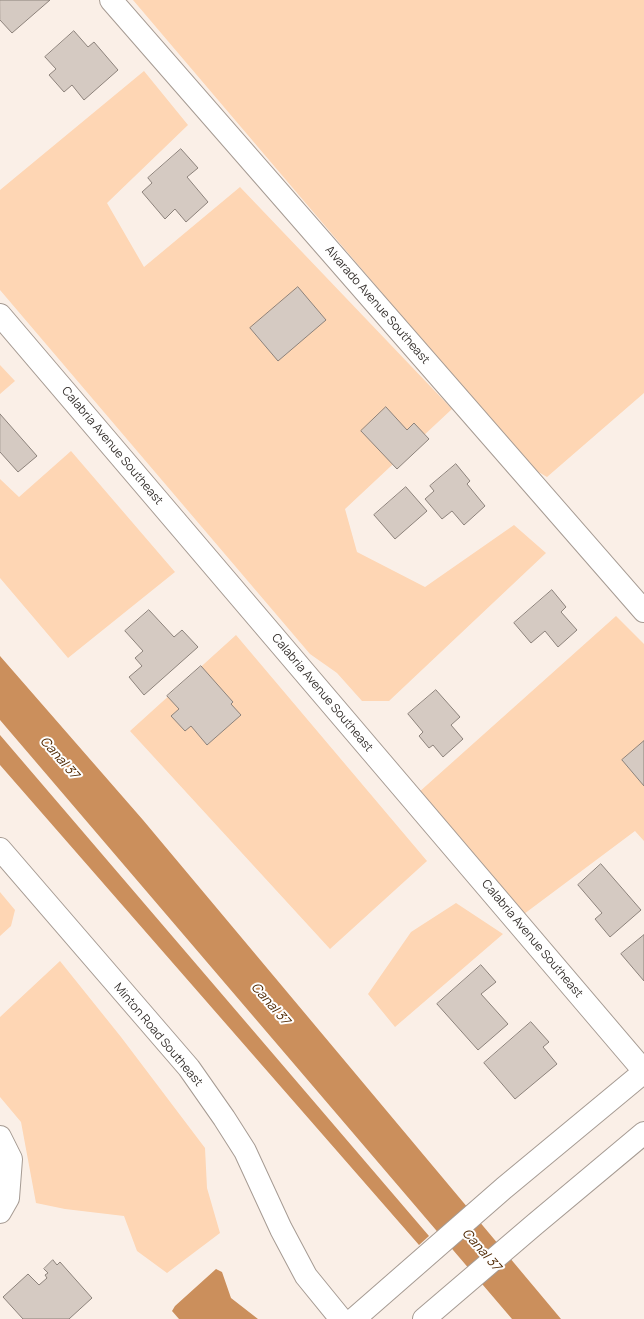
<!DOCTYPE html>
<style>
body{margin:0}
canvas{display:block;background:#faefe7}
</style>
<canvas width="644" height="1319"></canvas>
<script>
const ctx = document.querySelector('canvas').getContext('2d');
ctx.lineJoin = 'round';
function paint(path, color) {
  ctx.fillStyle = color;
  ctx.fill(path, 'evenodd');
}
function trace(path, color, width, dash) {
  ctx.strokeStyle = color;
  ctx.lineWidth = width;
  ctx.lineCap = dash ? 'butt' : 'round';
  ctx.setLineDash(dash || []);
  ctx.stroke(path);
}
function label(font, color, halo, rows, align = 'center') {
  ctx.font = font + ' Manrope,sans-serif';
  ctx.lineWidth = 4;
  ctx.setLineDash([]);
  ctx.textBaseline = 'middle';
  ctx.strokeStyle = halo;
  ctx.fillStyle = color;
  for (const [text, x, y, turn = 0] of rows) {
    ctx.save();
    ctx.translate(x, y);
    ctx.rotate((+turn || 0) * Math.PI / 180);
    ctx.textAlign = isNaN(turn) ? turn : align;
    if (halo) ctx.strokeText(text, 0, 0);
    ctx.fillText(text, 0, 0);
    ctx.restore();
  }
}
const green = new Path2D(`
 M133,0H644V393L547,477L530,467Z
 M144,71L188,125L107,203L144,267L240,187L452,409L345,509L357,552L425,587L514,525L546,553L389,701H362L337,673L310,654L0,290V190Z
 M0,365L15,381L0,394Z
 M71,451L175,572L68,658L0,578V479L19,497Z
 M616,616L644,644V841L635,831L524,914L418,793Z
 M236,635L427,861L330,949L130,731Z
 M0,892L15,910L11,926L0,936Z
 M456,903L503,934L395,1027L368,994L411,932Z
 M60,961L121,1037L205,1148L207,1188L220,1233L167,1273L137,1251L124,1216L65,1209L36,1203L21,1122L0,1097V1017Z`);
const water = new Path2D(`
 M0,656L143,820L561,1319H512L0,720Z
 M0,735L429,1236L419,1245L0,765Z
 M216,1269L222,1272L231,1298L258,1319H179L172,1311L175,1306Z`);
const building = new Path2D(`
 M0,0H50L12,33L0,20Z
 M74,31L88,47L94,42L118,70L84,100L72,85L64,92L49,75L56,69L45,57Z
 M181,149L198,168L187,177L208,202L186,222L175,209L165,219L142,192L152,183L148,178Z
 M298,287L326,320L278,361L250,328Z
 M386,407L407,430L414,423L429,439L397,469L361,431Z
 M0,414L37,456L18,472L0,452Z
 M456,464L470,481L467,484L485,506L464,525L452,511L442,519L425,499L434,491L430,486Z
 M406,487L427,511L395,539L374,515Z
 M552,590L566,607L561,612L577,630L558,647L545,631L531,643L514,623Z
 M149,610L174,637L182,630L198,647L144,695L129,677L142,666L135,658L143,651L125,631Z
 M201,666L233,702L231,704L241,715L207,745L191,726L185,731L171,716L179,709L167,696Z
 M436,690L460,717L451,725L463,739L443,757L433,745L429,748L419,736L423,732L408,714Z
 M644,741V786L622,760Z
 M601,864L641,910L610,937L595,919L602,913L578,885Z
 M644,935V981L621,954Z
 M481,965L496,982L481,994L508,1024L478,1050L437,1004Z
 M531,1022L549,1042L543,1047L557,1064L515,1099L484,1063Z
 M53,1260L57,1265L60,1262L92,1298L69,1319H23L3,1297L28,1274L39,1285L47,1278L45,1275L48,1273L44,1269Z`);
const minor = new Path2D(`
 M111,0L644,611
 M0,315L644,1071
 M0,849L189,1068L224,1118L245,1151L281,1229L306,1276L341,1319
 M0,1137L11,1159L8,1198L0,1212
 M354,1319L504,1188L644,1072
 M424,1319L534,1225L644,1133`);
const streetNames = [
 ["Alvarado Avenue Southeast",377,305,49],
 ["Calabria Avenue Southeast",112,446,50],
 ["Calabria Avenue Southeast",322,693,50],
 ["Calabria Avenue Southeast",532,939,50],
 ["Minton Road Southeast",158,1035,50]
];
const waterNames = [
 ["Canal 37",59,758,49],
 ["Canal 37",270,1004,49],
 ["Canal 37",481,1250,49]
];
paint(green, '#fed6b4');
paint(water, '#cb8f5c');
paint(building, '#d5cac2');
trace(building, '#8c827b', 1);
trace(minor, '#a69b93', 24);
trace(minor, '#fff', 22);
label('12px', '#35302d', '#fff', streetNames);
label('italic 13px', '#4e2700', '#fff', waterNames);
</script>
